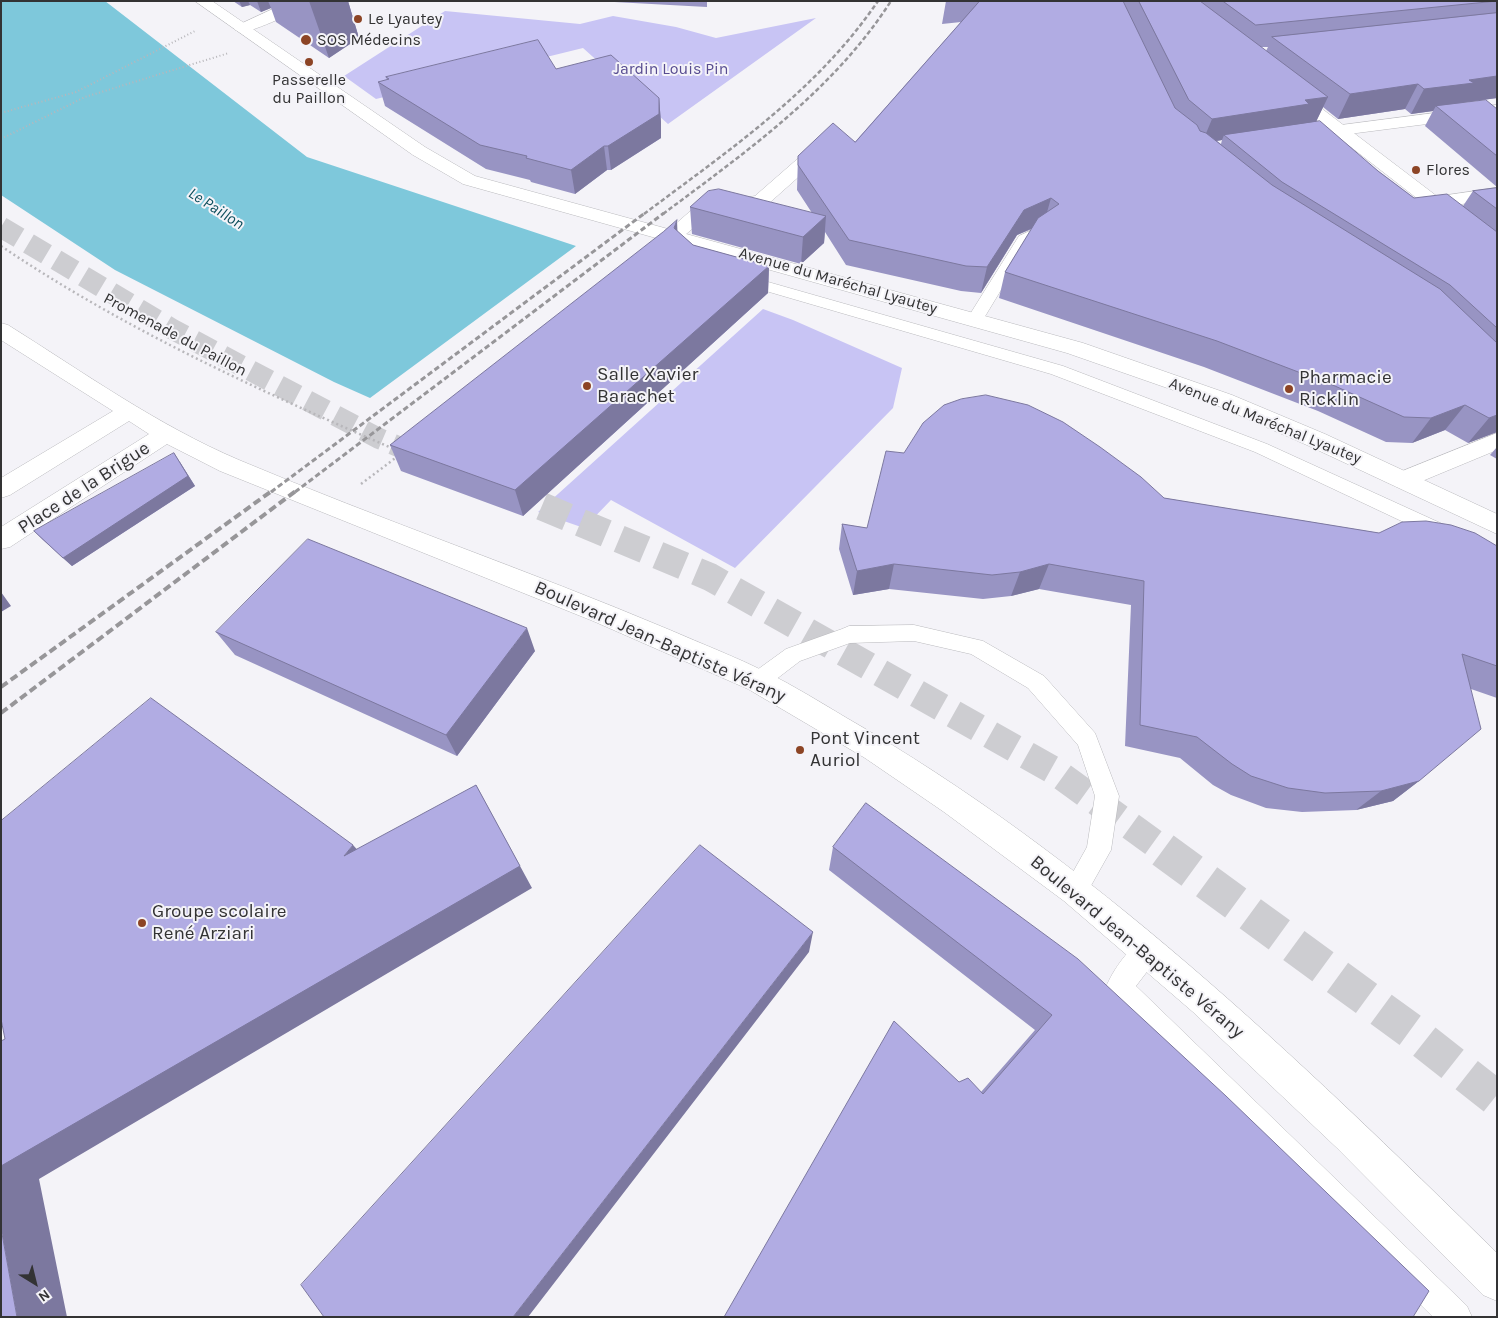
<!DOCTYPE html>
<meta charset="utf-8">
<style>
body{margin:0}
#map{position:relative;width:1498px;height:1318px;overflow:hidden;background:#f4f3f8;font-family:Karla,sans-serif}
canvas{display:block}
.frame{position:absolute;inset:0;border:2px solid #333334;pointer-events:none}
.north{position:absolute;left:10px;top:1258px;width:50px;height:50px;-webkit-text-stroke:4px #f4f3f8;paint-order:stroke;rotate:144deg;font-size:14px;font-weight:700;line-height:20px;text-align:center;color:#333334}
.north::after{content:'';display:block;margin:auto;width:18px;height:22px;background:#333334;clip-path:polygon(50% 0,100% 100%,50% 72%,0 100%)}
</style>
<div id="map">
<canvas width="1498" height="1318"></canvas>
<div class="frame"></div>
<div class="north">N</div>
</div>
<script>
const ctx = document.querySelector('canvas').getContext('2d');
ctx.lineJoin = 'round';
function paint(path, color) {
  ctx.fillStyle = color;
  ctx.fill(path, 'evenodd');
}
function trace(path, color, width, dash) {
  ctx.strokeStyle = color;
  ctx.lineWidth = width;
  ctx.lineCap = dash ? 'butt' : 'round';
  ctx.setLineDash(dash || []);
  ctx.stroke(path);
}
function label(font, color, halo, rows, align = 'center') {
  ctx.font = font + ' Karla,sans-serif';
  ctx.lineWidth = 4;
  ctx.setLineDash([]);
  ctx.textBaseline = 'middle';
  ctx.strokeStyle = halo;
  ctx.fillStyle = color;
  for (const [text, x, y, turn = 0] of rows) {
    ctx.save();
    ctx.translate(x, y);
    ctx.rotate((+turn || 0) * Math.PI / 180);
    ctx.textAlign = isNaN(turn) ? turn : align;
    if (halo) ctx.strokeText(text, 0, 0);
    ctx.fillText(text, 0, 0);
    ctx.restore();
  }
}
const green = new Path2D(`
 M445,11L580,24L613,16L676,27L716,38L816,18L668,124L583,48L376,99L344,76Z
 M763,309L793,320L902,368L893,408L735,568L611,500L584,528L538,512Z`);
const water = new Path2D(`
 M1,1H105L307,157L576,246L370,398L334,382L115,270L1,195Z`);
const primaryTunnelFar2 = new Path2D(`
 M1,227L172,329L378,438L425,458
 M502,490L506,492`);
const primaryTunnelFar1 = new Path2D(`
 M503,490L710,577L1053,770L1165,851`);
const primaryTunnel = new Path2D(`
 M1163,850L1411,1031L1497,1099`);
const pathFar1 = new Path2D(`
 M1,113L76,92L195,31
 M1,139L85,97L229,53`);
const path = new Path2D(`
 M1,246C124,329 258,390 394,449
 M361,484L398,456`);
const service = new Path2D(`
 M1043,225L1050,229L1030,242L981,323H969L967,319L1019,236Z
 M740,274L1063,366L1267,444L1460,532L1497,553V570L1446,542L1255,452L1051,374L735,282L732,279Z
 M914,625L983,641L1044,676L1095,733L1119,796L1111,850L1084,898L1075,902L1066,898L1063,890L1087,847L1095,796L1078,745L1028,688L971,654L914,641L850,643L800,661L766,687L758,690L750,687L747,681L750,675L786,649L842,629L849,626Z
 M1147,938L1156,942L1160,951L1156,960L1136,986L1467,1306L1472,1317H1433L1110,996L1106,987C1113,970 1130,945 1147,938Z`);
const minor = new Path2D(`
 M290,1H309C300,12 255,30 241,33L234,29L236,26Z
 M1497,105V115L1310,139L1304,138L1301,134L1304,130L1310,129Z
 M816,147L822,148L825,152L822,156L767,205L708,216L680,239H666L663,235L695,207L755,196L810,148Z
 M1497,188V198L1433,209L1426,207L1424,203L1426,199L1433,197Z
 M1497,433V450L1403,489L1395,486L1391,480L1395,474Z`);
const tertiary = new Path2D(`
 M1290,87L1296,89L1497,242V257L1490,255L1284,95L1282,92Z`);
const secondary = new Path2D(`
 M195,1H212L425,147L475,176L1083,343L1232,395L1325,434L1497,514V534L1309,446L1216,405L1067,353L463,184L413,155Z`);
const primary = new Path2D(`
 M1,323L8,325C83,372 157,425 239,460C381,520 528,570 670,630C702,644 736,657 768,673C794,686 820,702 845,717C1091,858 1296,1056 1497,1253V1301L1483,1295L1337,1148L1193,1012L1064,901L944,812L865,758L748,689L593,621L220,471L167,444L10,547L1,549V527L149,434L129,421L10,495L1,498V478L113,411L1,340Z`);
const railFar2 = new Path2D(`
 M644,214C729,150 817,91 878,1
 M663,214C747,151 833,91 891,1`);
const railFar1 = new Path2D(`
 M271,492L645,213
 M295,492L664,213`);
const rail = new Path2D(`
 M1,687L273,490
 M1,713L297,490`);
const wall = new Path2D(`
 M233,1H348L359,38L329,58L276,22L271,8L261,12L250,5L242,7Z
 M596,1H707V7Z
 M946,1H1497V98L1462,103L1497,109V187L1425,126L1433,111L1411,114L1405,109L1338,119L1323,107L1316,121L1378,171L1414,198L1463,206L1473,191L1497,188V432L1468,443L1445,430L1412,443L1386,442L1318,411L1204,367L999,298L1005,272L1032,229L1017,235L981,293L961,291L846,265L825,232L824,243L801,264L692,234L690,207L812,213L797,190L798,156L855,142L961,22L942,24ZM1261,47H1268L1266,51ZM1222,140L1221,144L1217,141Z
 M556,69L659,98L661,122V138L611,170H607L575,194L531,182L530,180L486,169L385,106L378,82L387,80L386,77Z
 M677,231L693,245L769,266L768,293L523,516L401,471L390,445Z
 M1497,447V459L1490,455Z
 M180,462L195,486L72,566L43,540L34,531Z
 M1164,498L1379,533L1497,546V698L1471,689L1419,781L1393,801L1356,810L1302,812L1266,808L1231,795L1213,785L1180,758L1125,746L1131,605L1039,589L1011,596L983,599L889,589L853,595L839,549L842,524L867,528Z
 M216,632L535,651L457,756L235,655Z
 M866,803L1413,1317L959,1082L981,1092L1035,1030L829,870L833,847Z`);
const shadedWall = new Path2D(`
 M239,1H248L250,5L242,7Z
 M257,1H268L271,8L261,12Z
 M309,1H348L359,38L329,58Z
 M1497,76V98L1436,106L1433,111L1411,114L1424,89L1469,80Z
 M1418,84L1405,109L1338,119L1350,94Z
 M1328,97L1316,122L1224,135L1222,140L1202,143L1212,119L1305,100Z
 M659,98L661,122V138L611,170L608,146Z
 M604,146L607,170L575,194L571,170Z
 M1051,198L1044,223L1017,235L981,293L987,267L1024,210Z
 M826,216L824,243L801,264L803,237Z
 M677,220L678,246L674,228Z
 M769,266L768,293L523,516L515,490Z
 M1465,405L1445,430L1412,443L1431,418Z
 M1497,415V432L1468,443L1489,418Z
 M174,453L195,486L72,566L63,558Z
 M894,564L889,589L853,595L857,571Z
 M1049,564L1039,589L1011,596L1020,572Z
 M1,592L11,606L1,612Z
 M527,628L535,651L457,756L446,735Z
 M1419,781L1393,801L1356,810L1381,791Z
 M476,785L532,888L39,1179L67,1317H17L1,1228V1166Z
 M353,845L374,868L344,856Z
 M813,932L809,952L528,1317H513Z`);
const building = new Path2D(`
 M980,1H1123L1175,108L1197,125L1200,131L1206,133L1272,185L1440,289L1497,343V415L1489,418L1465,405L1431,418L1404,417L1335,386L1217,341L1005,272L1038,218L1059,204L1051,198L1024,210L987,267L966,266L849,240L798,165V156L833,123L855,142Z
 M1139,1H1200L1328,97L1305,100L1309,104L1212,119L1189,100Z
 M1223,1H1497L1256,25Z
 M1497,13V76L1469,80L1474,83L1424,89L1418,84L1350,94L1272,37Z
 M538,40L556,69L611,55L659,98V114L608,146H604L571,170L526,158L527,156L480,145L378,82L389,79L386,77Z
 M1486,100L1497,109V156L1436,106Z
 M1320,121L1378,171L1414,198L1447,194L1497,232V328L1450,285L1282,182L1224,135Z
 M1497,188V209L1473,191Z
 M719,189L826,216L803,237L690,207L708,191Z
 M677,220L674,228L693,245L769,266L515,490L390,445L663,232Z
 M986,395L1028,405L1063,422L1100,447L1141,477L1164,498L1379,533L1402,522L1426,521L1451,525L1475,533L1497,546V666L1462,654L1481,729L1419,781L1381,791L1325,793L1288,788L1251,776L1232,764L1197,737L1140,725L1144,581L1049,564L1020,572L992,575L894,564L857,571L842,524L867,528L886,451L904,453L923,423L944,405L961,399Z
 M174,453L188,476L63,558L34,531Z
 M308,539L527,628L446,735L216,632Z
 M151,698L353,845L344,856L476,785L520,866L1,1166V1041L5,1039L1,1019V821Z
 M866,803L1078,959L1226,1096L1429,1291L1413,1317H724L894,1021L959,1082L968,1078L983,1094L1052,1015L833,847Z
 M700,845L813,932L513,1317H324L301,1285Z
 M1,1228L17,1317H1Z`);
const markers = [
 [358,19,5,"#8c4425"],
 [306,40,6,"#8c4425"],
 [309,62,5,"#8c4425"],
 [1416,170,5,"#8c4425"],
 [587,386,5,"#8c4425"],
 [1289,389,5,"#8c4425"],
 [800,750,5,"#8c4425"],
 [142,923,5,"#8c4425"]
];
const farPoinames = [
 ["Le Lyautey",368,19],
 ["SOS Médecins",317,40],
 ["Passerelle",309,80,"center"],
 ["du Paillon",309,98,"center"],
 ["Flores",1426,170]
];
const farParknames = [
 ["Jardin Louis Pin",671,69]
];
const farWaternames = [
 ["Le Paillon",216,209,33]
];
const farStreetnames = [
 ["Avenue du Maréchal Lyautey",838,281,16],
 ["Promenade du Paillon",175,335,28],
 ["Avenue du Maréchal Lyautey",1265,421,22]
];
const poiNames = [
 ["Salle Xavier",597,375],
 ["Barachet",597,397],
 ["Pharmacie",1299,378],
 ["Ricklin",1299,400],
 ["Pont Vincent",810,739],
 ["Auriol",810,761],
 ["Groupe scolaire",152,912],
 ["René Arziari",152,934]
];
const streetNames = [
 ["Place de la Brigue",84,488,-33],
 ["Boulevard Jean-Baptiste Vérany",660,642,24],
 ["Boulevard Jean-Baptiste Vérany",1137,947,40]
];
paint(green, '#c8c4f4');
paint(water, '#7ec8db');
trace(primaryTunnelFar2, '#cdcdd1', 21, [21, 11]);
trace(primaryTunnelFar1, '#cdcdd1', 28, [28, 14]);
trace(primaryTunnel, '#cdcdd1', 36, [36, 18]);
trace(service, '#bababe', 1);
trace(minor, '#bababe', 1);
trace(tertiary, '#bababe', 1);
trace(secondary, '#bababe', 1);
trace(primary, '#bababe', 1);
trace(pathFar1, '#b8b7bb', 2, [1, 2.5]);
trace(path, '#b8b7bb', 2.5, [2, 3]);
paint(service, '#fff');
paint(minor, '#fff');
paint(tertiary, '#fff');
paint(secondary, '#fff');
paint(primary, '#fff');
trace(railFar2, '#979699', 2.5, [4.5, 2.5]);
trace(railFar1, '#979699', 3, [5.5, 3]);
trace(rail, '#979699', 4, [8, 4]);
paint(wall, '#9894c3');
paint(shadedWall, '#7c789f');
paint(building, '#b1ace3');
trace(building, '#7c789f', 1);
for (const [x, y, r, color] of markers) {
  const dot = new Path2D();
  dot.arc(x, y, r, 0, 2 * Math.PI);
  ctx.fillStyle = color;
  ctx.fill(dot);
  trace(dot, '#f4f3f8', 2);
}
label('16px', '#333334', '#f4f3f8', farPoinames, 'left');
label('16px', '#574c90', '#f4f3f8', farParknames);
label('italic 16px', '#0c4e5c', '#f4f3f8', farWaternames);
label('16px', '#333334', '#f4f3f8', farStreetnames);
label('19px', '#333334', '#f4f3f8', poiNames, 'left');
label('19px', '#333334', '#f4f3f8', streetNames);
</script>
